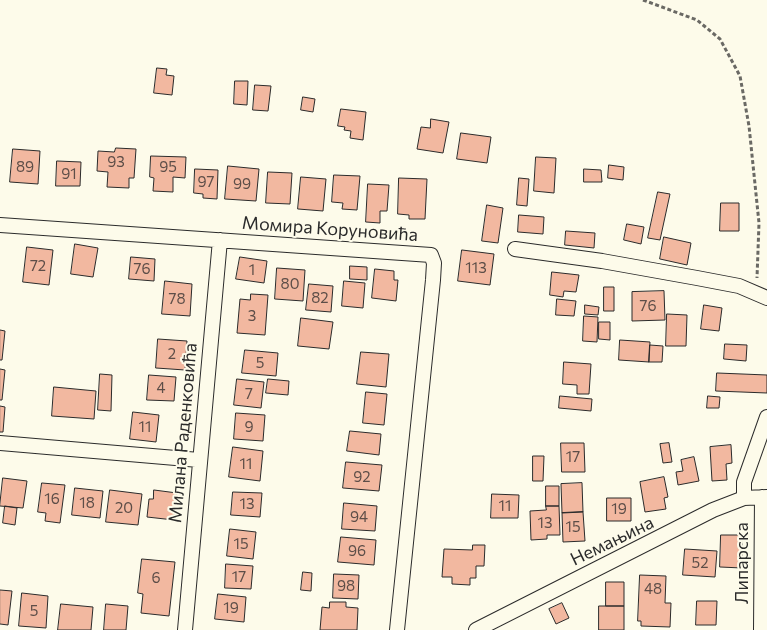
<!DOCTYPE html>
<meta charset="utf-8">
<style>
body{margin:0}
canvas{display:block;background:#fdfbea}
</style>
<canvas width="767" height="630"></canvas>
<script>
const ctx = document.querySelector('canvas').getContext('2d');
ctx.lineJoin = 'round';
function paint(path, color) {
  ctx.fillStyle = color;
  ctx.fill(path, 'evenodd');
}
function trace(path, color, width, dash) {
  ctx.strokeStyle = color;
  ctx.lineWidth = width;
  ctx.lineCap = dash ? 'butt' : 'round';
  ctx.setLineDash(dash || []);
  ctx.stroke(path);
}
function label(font, color, halo, rows, align = 'center') {
  ctx.font = font + ' Commissioner,sans-serif';
  ctx.lineWidth = 4;
  ctx.setLineDash([]);
  ctx.textBaseline = 'middle';
  ctx.strokeStyle = halo;
  ctx.fillStyle = color;
  for (const [text, x, y, turn = 0] of rows) {
    ctx.save();
    ctx.translate(x, y);
    ctx.rotate((+turn || 0) * Math.PI / 180);
    ctx.textAlign = isNaN(turn) ? turn : align;
    if (halo) ctx.strokeText(text, 0, 0);
    ctx.fillText(text, 0, 0);
    ctx.restore();
  }
}
const building = new Path2D(`
 M157,68L167,69L166,75L174,76L172,95L154,93Z
 M235,81H248L247,105L234,104Z
 M255,85L271,86L268,111L253,110Z
 M303,97L315,99L313,112L301,110Z
 M341,109L366,112L363,140L350,138L351,131L344,130L345,127L338,126Z
 M431,119L449,122L443,153L417,149L421,127L430,128Z
 M461,133L491,137L487,163L457,159Z
 M116,148L136,149L134,178H129V188L107,187L108,172L97,171L98,151L114,152Z
 M13,149L40,151L38,184L10,182Z
 M151,156L186,157L185,178L173,177V192L153,191L154,178L150,177Z
 M536,157L556,158L554,193L534,191Z
 M57,161L81,162L80,186H56Z
 M609,165L624,167L623,180L608,178Z
 M228,166L259,169L256,201L225,199Z
 M195,169L218,170L217,199L203,198V194L194,193Z
 M584,169L601,170L602,182H584Z
 M268,172L292,173L290,204L266,203Z
 M334,175L360,176L357,210L342,209L343,203L332,202Z
 M301,177L326,179L323,211L298,209Z
 M399,178L427,179L425,219H409V215L398,214Z
 M519,178L529,179L527,206L517,205Z
 M368,184L389,185L387,211H380V223L366,222Z
 M658,192L670,194L660,240L648,238Z
 M721,203H739V231H720Z
 M487,205L503,208L498,243L482,241Z
 M519,215L544,217L543,234L518,232Z
 M627,224L644,227L641,244L624,240Z
 M566,231L595,233L594,248L565,245Z
 M664,237L691,243L687,265L660,259Z
 M75,244L98,248L93,277L71,274Z
 M27,247L53,250L49,285L23,282Z
 M462,250L494,254L490,285L458,281Z
 M131,257L155,259L154,281L129,279Z
 M240,257L267,261L264,283L236,279Z
 M350,266L367,267V280L350,279Z
 M277,268L305,270L303,301L275,299Z
 M375,269L394,271V280H398L396,301L372,298Z
 M552,272L579,275L576,292L564,291L563,297L550,295Z
 M165,281L192,284L190,316L162,314Z
 M344,281L365,283L363,308L342,306Z
 M309,284L333,286L331,312L306,310Z
 M604,287H614V311H604Z
 M664,291L665,320L632,321V292Z
 M251,294L268,295L265,335L237,333L240,299L250,300Z
 M557,299L576,301L574,316L556,315Z
 M585,305L599,307L598,315L585,314Z
 M704,305L722,308L719,331L701,329Z
 M667,314L687,315L686,346H666Z
 M584,316L598,317L597,342L583,341Z
 M301,318L333,322L329,349L298,346Z
 M599,322H610V340L599,339Z
 M0,330L5,331L2,360H0Z
 M158,339L187,341L185,370L156,368Z
 M620,340L650,342L649,362L619,360Z
 M725,344L747,345L746,361L724,359Z
 M650,345L663,346L662,362H649Z
 M245,350L278,353L276,376L242,373Z
 M361,352L389,354L386,387L357,384Z
 M564,362L591,364L589,394H577V385L563,384Z
 M0,369L5,370L2,400H0Z
 M717,373L767,375V393L716,391Z
 M100,374L112,375L111,411L98,410Z
 M149,375L176,377L174,401L147,400Z
 M237,379L264,382L261,408L234,405Z
 M268,379L289,381L288,395L266,393Z
 M54,387L96,391L94,419L52,416Z
 M366,392L387,394L384,425L363,423Z
 M560,396L592,399L591,411L559,408Z
 M708,396L720,397L719,408H707Z
 M0,406L5,407L3,432H0Z
 M133,412L159,415L156,442L130,439Z
 M236,413L265,415L263,441L234,439Z
 M350,431L381,434L379,455L347,451Z
 M561,443H584L585,472H562Z
 M669,443L672,462L663,463L660,444Z
 M731,445L732,463L726,464L727,480L712,481L710,447Z
 M233,447L263,451L260,481L229,477Z
 M533,456H544L543,481H533Z
 M694,457L699,481L678,485L676,472L683,471L681,460Z
 M346,462L382,465L379,491L343,488Z
 M664,477L668,497L664,498L666,509L645,512L640,482Z
 M3,478L27,481L23,508L0,506Z
 M42,483L65,485L60,523L45,521L46,513L38,512Z
 M582,483L583,512L562,513L561,484Z
 M546,486H559V506H546Z
 M75,488L103,491L100,518L72,515Z
 M110,490L142,494L138,525L106,522Z
 M154,490L177,493L174,520L147,517L149,499H153Z
 M233,492L262,493L260,517L231,515Z
 M492,494L519,495L518,518H491Z
 M607,498H631V521H607Z
 M344,503L377,506L375,531L342,529Z
 M5,506L17,508L15,525L3,523Z
 M546,506H559L560,535H547V539L531,540L530,511L546,510Z
 M583,512L585,541L563,542L562,513Z
 M230,529L256,532L253,559L227,556Z
 M721,535H742V568L720,567Z
 M341,537L376,540L374,565L338,562Z
 M473,545H485L484,566H476V578H470V585L452,584V577H442L444,549L472,550Z
 M685,549L717,551L715,577L683,575Z
 M142,559L175,562L169,616L141,613L143,594L138,593Z
 M226,564L253,566L251,589L225,588Z
 M303,572L312,573L311,591L301,590Z
 M334,574L359,575L358,599L333,598Z
 M640,575L666,576L665,603H671L670,627L641,626V621H638Z
 M606,582H624V606H606Z
 M0,590L12,591L8,625L0,624Z
 M22,593L48,596L46,628L19,626Z
 M218,594L246,597L244,622L215,619Z
 M697,601H717L716,625H696Z
 M330,602H346V607L358,608L357,630H320L322,607L329,608Z
 M562,603L569,618L556,624L549,609Z
 M61,604L93,607L91,630H58Z
 M106,604L128,606L126,630H104Z
 M599,606H624V630H599Z`);
const path = new Path2D(`
 M643,0L697,20L720,39L740,76L749,126L759,223L757,278`);
const street = new Path2D(`
 M0,225L431,255L434,263L433,280L397,630
 M515,249L602,261L697,278L739,286L767,298
 M0,443L199,460
 M744,498V482L767,417
 M185,630L220,240
 M476,630L713,510L744,498L767,497
 M761,630L762,497`);
const numberNames = [
 ["93",116,162],
 ["89",25,167],
 ["95",168,167],
 ["91",69,174],
 ["97",206,182],
 ["99",242,184],
 ["72",38,266],
 ["113",476,268],
 ["76",142,269],
 ["1",252,270],
 ["80",290,284],
 ["82",320,298],
 ["78",177,299],
 ["76",648,306],
 ["3",252,316],
 ["2",172,354],
 ["5",260,363],
 ["4",161,388],
 ["7",249,394],
 ["11",145,427],
 ["9",249,427],
 ["17",573,457],
 ["11",246,464],
 ["92",362,477],
 ["16",52,499],
 ["18",87,503],
 ["13",247,504],
 ["11",505,506],
 ["20",124,508],
 ["19",619,509],
 ["94",359,517],
 ["13",545,523],
 ["15",573,527],
 ["15",241,544],
 ["96",357,551],
 ["52",700,563],
 ["17",239,577],
 ["6",156,578],
 ["98",346,586],
 ["48",653,589],
 ["19",231,608],
 ["5",34,611]
];
const streetNames = [
 ["Момира Коруновића",330,229,4],
 ["Милана Раденковића",183,433,-85],
 ["Немањина",612,541,-26],
 ["Липарска",742,563,-90]
];
paint(building, '#f2b8a0');
trace(building, '#2b2b2b', 1);
trace(street, '#2b2b2b', 16);
trace(path, '#6a6964', 3, [4, 2.5]);
trace(street, '#fdfbea', 14);
label('15px', '#5d4e48', null, numberNames);
label('18px', '#2b2b2b', '#fdfbea', streetNames);
</script>
